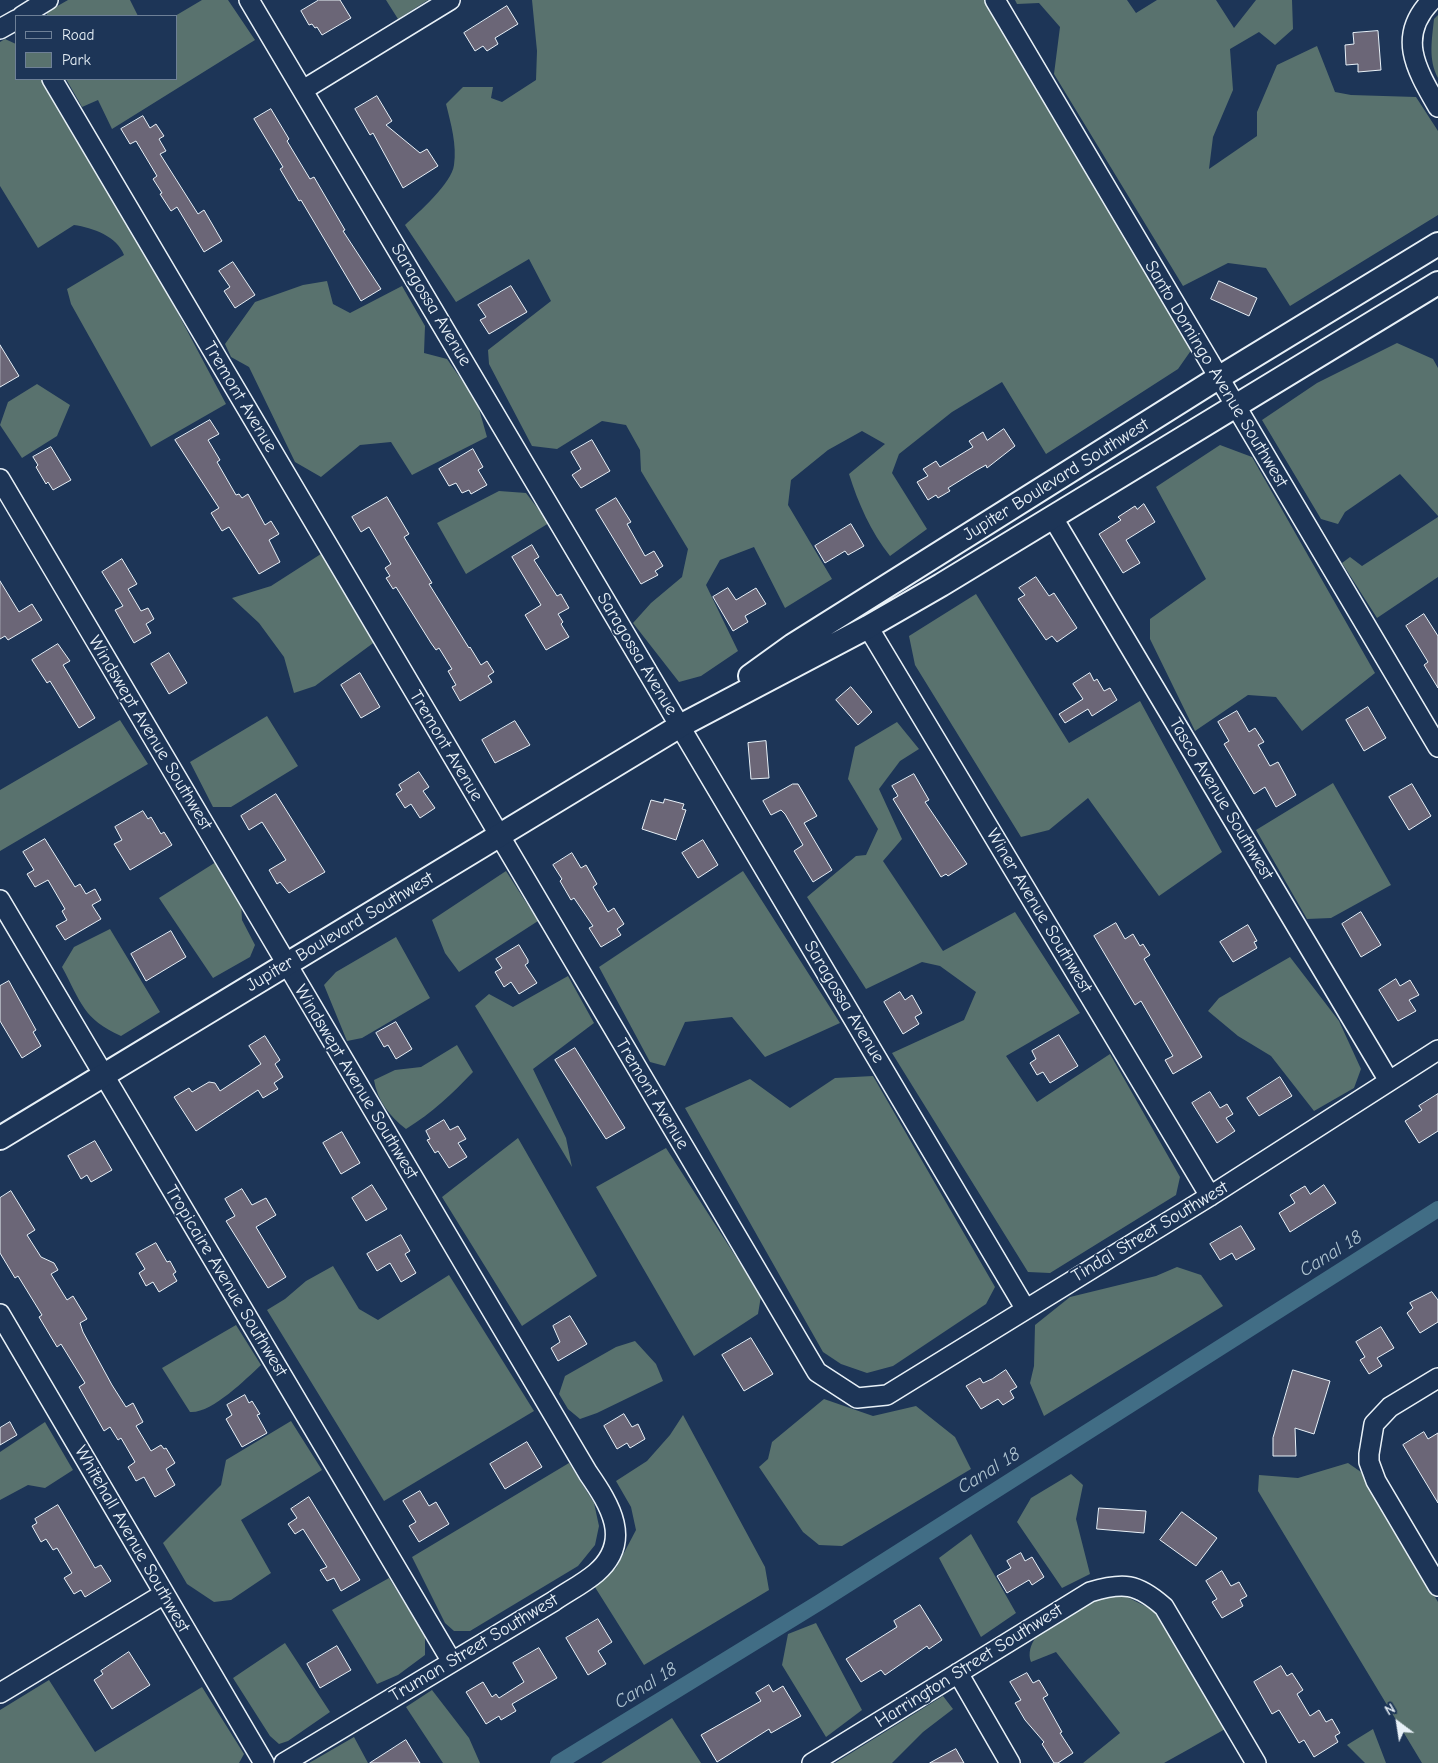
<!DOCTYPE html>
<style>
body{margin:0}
#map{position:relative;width:1438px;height:1763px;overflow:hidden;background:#1d3557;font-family:"Comic Neue",sans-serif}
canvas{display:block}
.legend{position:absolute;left:15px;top:15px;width:162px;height:65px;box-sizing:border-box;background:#1d3557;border:1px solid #6e8097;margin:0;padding:6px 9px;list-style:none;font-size:15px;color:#e8f1f8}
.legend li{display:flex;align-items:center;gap:10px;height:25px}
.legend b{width:25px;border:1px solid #6e8097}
.north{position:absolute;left:1373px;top:1698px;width:50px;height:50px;-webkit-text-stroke:4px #1d3557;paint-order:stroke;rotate:329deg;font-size:14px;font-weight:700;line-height:20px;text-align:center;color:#e8f1f8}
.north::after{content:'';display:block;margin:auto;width:18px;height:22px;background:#e8f1f8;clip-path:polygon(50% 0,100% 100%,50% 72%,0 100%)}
</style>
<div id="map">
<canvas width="1438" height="1763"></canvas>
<ul class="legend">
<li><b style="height:6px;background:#1d3557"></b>Road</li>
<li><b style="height:14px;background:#59726e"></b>Park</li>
</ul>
<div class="north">N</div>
</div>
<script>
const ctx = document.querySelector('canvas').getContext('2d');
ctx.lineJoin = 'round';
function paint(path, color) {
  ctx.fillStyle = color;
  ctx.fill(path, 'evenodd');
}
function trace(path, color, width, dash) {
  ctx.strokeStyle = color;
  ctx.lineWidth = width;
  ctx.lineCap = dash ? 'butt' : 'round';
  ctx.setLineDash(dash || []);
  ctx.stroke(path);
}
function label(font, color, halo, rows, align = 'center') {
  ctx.font = font + ' "Comic Neue",sans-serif';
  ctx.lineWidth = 4;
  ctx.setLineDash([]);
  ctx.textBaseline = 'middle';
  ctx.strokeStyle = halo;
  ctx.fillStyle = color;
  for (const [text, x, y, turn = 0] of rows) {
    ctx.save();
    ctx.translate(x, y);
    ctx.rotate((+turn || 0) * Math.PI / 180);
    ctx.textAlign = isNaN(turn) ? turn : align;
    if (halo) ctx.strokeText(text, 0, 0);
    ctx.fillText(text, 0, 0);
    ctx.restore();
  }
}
const green = new Path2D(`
 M68,0H130L138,16H47V12Z
 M202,0H228L255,40L112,129L98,100L82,107L66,79H176L175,16Z
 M386,0H428L398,19Z
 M532,0H985L1192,349L1178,369L1046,454L1002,382L952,412L899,454L892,473L927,529L890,556C871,532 858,503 849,474L885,444L862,431L828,450L791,480L788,505L832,579L785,608L754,547L720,560L706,585L738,651L701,676L679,682L633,623L651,603L682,577L688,549L641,471L640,450L626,425L602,421L557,449L532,446L489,364L488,350L551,301L529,259L456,302L405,225C418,213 452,183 454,165C457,145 451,124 446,104L463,87H493L491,98L502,102L536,80L537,51Z
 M1015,0H1127L1136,13L1157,0H1216L1234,28L1256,0H1292L1293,29L1275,45L1259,32L1230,49L1233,90L1213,137L1209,169L1257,136V112L1277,65L1317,46L1335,92L1351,95L1416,97L1438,131V215L1290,306L1266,268L1228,263L1183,286L1054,74L1060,27L1039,3L1017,4Z
 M1438,15V78C1428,60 1432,39 1434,19Z
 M5,39L16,44V79H41L164,287L226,404L151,447L71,304L67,289L124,255C117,236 93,228 74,225L38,248L0,186V42Z
 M327,281L333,304L350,313L402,286L425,326L424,353L447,359L477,402L487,437L412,475L391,442L360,445L321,477L295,462L249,367L231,357L225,344L255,302L303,285Z
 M1397,343L1433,359L1438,368V516L1400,474L1345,512L1338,524L1321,519L1262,420L1317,383Z
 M37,384L70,405L57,436L22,458L0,425L8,402Z
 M1220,445L1252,457L1375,673L1302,731L1276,697L1248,695L1195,731L1150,639V619L1206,579L1156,487Z
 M499,491L526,493L549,523L466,574L437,523Z
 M1438,517V577L1377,618L1342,563L1350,557L1362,566Z
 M324,552L376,641L315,686L294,693L284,657L259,623L232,598L271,586Z
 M976,594L1069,743L1140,701L1222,852L1159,896L1088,798L1049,830L1021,837L915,665L909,636Z
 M267,716L298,766L231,807H213L190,762Z
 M120,720L148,764L0,851V790Z
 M897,722L919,749L900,761L879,789L902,839L883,861L943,951L1015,912L1080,1013L1006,1056L1037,1102L1110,1054L1180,1177L1176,1195L1050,1273L1028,1272L892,1053L964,1020L976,992L940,966L922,962L866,989L807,897L856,856L866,855L878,829L848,779L855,747Z
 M1333,783L1391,885L1331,918L1307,919L1256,830Z
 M216,862L241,902L242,920L255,945L250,957L213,978L159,898Z
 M506,871L538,921L459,972L445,953L432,920Z
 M743,871L840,1023L765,1057L732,1017L685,1022L665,1066L650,1062L599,967Z
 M110,929L160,1012L121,1036C83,1019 81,1002 62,967L74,947Z
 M396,937L430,998L362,1038L347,1041L324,985L336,972Z
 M1290,957L1339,1021L1361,1069L1354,1088L1314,1111L1271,1056L1238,1036L1208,1011L1219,998Z
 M568,976L594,1023L533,1069L566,1138L572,1167L475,1006L489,994L513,1007Z
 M457,1045L473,1072C452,1094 432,1113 406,1129C390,1117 377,1100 374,1080L395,1070L421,1067Z
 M873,1076L995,1287L986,1304L893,1366L867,1373L841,1364L823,1352L685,1108L750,1079L790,1108L835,1078Z
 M518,1138L597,1276L522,1326L442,1197Z
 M666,1148L761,1296L758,1314L694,1356L596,1187Z
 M333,1266L359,1309L378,1320L449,1275L534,1411L384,1501L267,1310L285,1299L306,1281Z
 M1177,1267L1201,1275L1223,1306L1044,1416L1030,1383L1034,1366L1035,1325L1070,1297L1156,1276Z
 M236,1325L261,1365C246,1379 211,1414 190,1412L162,1368Z
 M635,1341L656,1364L663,1381L597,1413L580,1419L568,1409L559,1394L565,1376L616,1347Z
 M824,1399L873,1416L916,1406L955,1437L971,1469L842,1546L819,1545L803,1532L759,1467L768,1459L772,1442Z
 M683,1415L765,1567L769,1590L644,1665L593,1584L616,1568L636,1530L631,1507L616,1481L647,1461L670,1435Z
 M291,1421L322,1470L241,1520L271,1573L231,1600L214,1602L187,1584L163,1543L221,1485L226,1460Z
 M45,1422L73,1470L45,1488L28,1485L0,1500V1452Z
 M569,1463L594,1503L599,1526L595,1545L578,1566L470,1631H454L445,1623L412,1557Z
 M1348,1463L1361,1472L1438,1602V1763H1422L1258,1491L1259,1475L1298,1478Z
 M1071,1474L1083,1485L1076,1519L1090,1574L1062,1588L1017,1522L1031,1498Z
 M971,1534L1016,1613L981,1637L939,1558Z
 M389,1578L425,1636V1655L398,1675L377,1684L332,1610Z
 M1117,1592L1153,1610L1227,1728L1164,1763H1083L1120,1733L1056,1652L1031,1662C1020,1626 1091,1602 1117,1592Z
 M816,1623L862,1710L826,1737L782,1665L788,1634Z
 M285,1643L330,1712L288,1741L279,1744L270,1736L233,1678Z
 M49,1680L95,1752L202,1687L244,1754L239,1763H0V1710Z
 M432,1690L469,1738L480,1763H443L406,1707Z
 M943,1696L953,1709L923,1732L892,1763H835Z
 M672,1718L701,1763H601Z
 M1373,1729L1386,1763H1365L1347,1745Z
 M354,1737L368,1763H309Z`);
const canal = new Path2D(`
 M558,1763L820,1602L1438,1209`);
const building = new Path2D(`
 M319,0H340L351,18L322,35L317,27L315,28L312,24L309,25L301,11Z
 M507,6L518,24L495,38L498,44L487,51L483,46L475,51L464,33Z
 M1378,31L1381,70L1358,72V64L1346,65L1345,45L1354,44L1353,33Z
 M377,96L392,121L386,125L420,153L427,149L438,166L403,188L373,133L370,135L355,109Z
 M271,109L289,139L287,141L310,179L314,177L345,230L343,231L381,289L361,301L301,200L299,201L280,169L283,167L254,119Z
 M143,116L150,128L156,124L164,136L159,139L166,151L160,154L198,214L204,210L222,241L204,252L177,207L171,211L160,194L162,193L153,179L157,176L136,141L130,144L121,129Z
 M233,262L255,295L235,308L224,291L230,287L219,271Z
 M1219,281L1257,298L1249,316L1211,299Z
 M511,286L527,312L489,334L480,320L486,317L478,305Z
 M0,345L19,376L0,387Z
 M210,420L219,434L208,440L220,460L217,462L236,495L239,494L242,498L248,494L265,525L271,521L279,534L269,540L280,562L259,574L229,527L222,531L211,513L219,508L175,440Z
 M1004,429L1015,446L987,468L986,465L977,470L948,488L950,491L938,498L936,495L928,500L917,482L928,476L923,469L936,461L940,467L973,447L969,441L983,432L987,440Z
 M592,440L610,471L581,488L572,475L581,469L571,452Z
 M51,447L71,480L53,490L48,482L46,484L36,467L38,465L33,457Z
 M473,449L483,467L478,470L487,485L471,494L469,490L462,493L456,483L449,486L439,469Z
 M387,497L409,534L404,537L432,583L429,584L469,648L470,647L481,665L487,661L494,672L488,676L492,682L460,701L452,687L456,685L448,671L452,669L439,648L436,650L431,643L396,587L393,589L386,578L390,576L385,568L391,564L369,527L361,532L352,517Z
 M616,498L631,522L627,524L645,556L654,551L663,566L655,571L658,575L641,584L596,510Z
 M1144,504L1155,522L1126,540L1140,563L1123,573L1099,534L1121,520L1118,517L1135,506L1137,509Z
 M851,524L864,546L848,555L845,551L825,563L815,546Z
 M532,545L539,557L534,560L557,596L561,594L569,608L558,614L563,622L561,624L569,637L546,650L525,615L541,605L512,557Z
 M122,559L137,584L128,589L141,611L148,608L154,619L146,624L151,633L134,643L115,610L123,606L102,572Z
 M1036,577L1049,596L1054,593L1077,628L1057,642L1052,636L1046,640L1018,599L1025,595L1019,588Z
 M0,581L19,612L32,604L42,620L8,640L5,636L0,639Z
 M728,588L736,600L756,588L766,604L745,616L748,622L733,631L713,597Z
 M1424,614L1438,636V688L1424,665L1428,662L1406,626Z
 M58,644L70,661L63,665L95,718L79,728L50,681L47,683L32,660Z
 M169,653L187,683L169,694L151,664Z
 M360,673L380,707L361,718L341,685Z
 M1090,673L1094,681L1097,679L1104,691L1110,688L1117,700L1092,716L1088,709L1065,723L1059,714L1083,699L1073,684Z
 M851,687L872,712L858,725L836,700Z
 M1368,707L1386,738L1364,751L1346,720Z
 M1237,711L1249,732L1255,728L1264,742L1258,745L1270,766L1278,762L1296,795L1276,807L1265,787L1254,794L1224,744L1229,741L1218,722Z
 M515,721L530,745L495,763L482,740Z
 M766,741L769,778L751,779L748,743Z
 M419,772L429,787L423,791L435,808L420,818L411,804L405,808L396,794L402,790L399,785Z
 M914,774L929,800L925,802L967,864L948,876L946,874L941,877L893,799L898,796L892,786Z
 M793,784H798L817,816L804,823L832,870L813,882L794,851L803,845L785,814L781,810L771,815L763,801Z
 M1412,784L1431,816L1409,830L1389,797Z
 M276,794L325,872L289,893L280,882L277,884L269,870L286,860L262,822L249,830L241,816Z
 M665,799L684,804L682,809L686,810L676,840L642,829L651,800L663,803Z
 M143,811L148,819L151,817L161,834L164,832L172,845L130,870L114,844L122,840L115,827Z
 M45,839L75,887L80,884L86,894L95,889L101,900L92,905L101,919L65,940L56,926L67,920L62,911L65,909L48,880L35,887L27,874L34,870L23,852Z
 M703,840L718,865L698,878L682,853Z
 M572,853L581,868L586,865L597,884L593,887L608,912L614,908L624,924L617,929L621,935L601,947L589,928L593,926L574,898L571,900L560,881L562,879L553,865Z
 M1361,912L1381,945L1361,957L1342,924Z
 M1116,923L1125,939L1133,934L1140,946L1143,944L1150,955L1144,959L1202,1057L1173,1074L1165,1060L1173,1056L1141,1001L1135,1005L1094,936Z
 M1248,925L1257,941L1254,942L1257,948L1233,962L1220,942Z
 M171,931L186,957L146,981L131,954Z
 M519,945L528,960V963L525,965L537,983L519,994L511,982L504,987L495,972L502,968L496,959Z
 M1396,979L1400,986L1410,980L1419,995L1409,1000L1416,1011L1398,1021L1379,990Z
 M9,981L36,1030L33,1032L41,1046L22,1058L0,1021V986Z
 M900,992L905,1000L912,995L922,1013L915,1017L919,1024L903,1034L884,1002Z
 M396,1022L412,1049L396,1059L388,1045L384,1047L376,1033Z
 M1059,1035L1078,1066L1050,1083L1043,1072L1037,1075L1030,1063L1036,1059L1032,1051Z
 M265,1036L280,1060L275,1064L283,1077L274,1083L278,1089L263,1098L258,1090L196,1131L174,1097L189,1088L192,1092L209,1082L215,1083L220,1091L261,1064L249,1046Z
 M575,1048L625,1128L606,1139L555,1060Z
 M1280,1077L1292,1096L1259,1116L1247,1098Z
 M1210,1092L1220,1108L1227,1104L1233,1114L1226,1118L1235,1131L1217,1143L1192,1103Z
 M1438,1094V1131L1419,1143L1405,1121L1422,1110L1419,1106Z
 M444,1120L450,1130L458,1126L466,1139L458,1143L467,1157L449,1168L438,1151L435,1153L427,1140L430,1139L426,1131Z
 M342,1132L360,1163L341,1174L323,1143Z
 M95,1141L112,1170L91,1182L87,1175L81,1179L68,1156Z
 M372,1185L387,1209L366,1221L352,1198Z
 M1324,1185L1336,1203L1290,1232L1279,1213L1295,1203L1290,1195L1305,1186L1310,1194Z
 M242,1189L252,1205L266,1198L276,1215L256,1227L286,1277L268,1288L226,1221L235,1216L225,1199Z
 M11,1191L35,1230L27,1235L41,1257L54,1263L58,1270L51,1274L67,1300L73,1296L87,1319L80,1323L83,1332L112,1385L126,1407L133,1403L143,1422L136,1426L151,1451L161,1445L164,1449L166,1448L175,1463L166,1469L175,1485L155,1497L144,1477L136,1481L131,1472L128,1467L135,1462L121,1438L118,1440L110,1427L104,1431L79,1387L85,1383L61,1344L57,1347L39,1317L42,1315L18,1276L15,1278L0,1253V1198Z
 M1241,1226L1255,1249L1236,1260L1232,1253L1220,1260L1210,1244Z
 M401,1235L410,1251L405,1254L416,1273L401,1282L390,1263L377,1271L367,1254Z
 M156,1243L167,1262L170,1261L176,1272L173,1274L177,1281L159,1292L153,1282L146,1286L139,1273L145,1269L136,1254Z
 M1432,1292L1438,1300V1322L1420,1333L1407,1313L1413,1308L1410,1303Z
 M570,1316L587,1344L558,1361L551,1348L560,1342L553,1326Z
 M1381,1327L1394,1348L1377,1358L1382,1366L1369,1374L1360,1360L1365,1357L1356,1342Z
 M751,1338L773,1374L744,1391L722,1355Z
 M1006,1370L1017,1387L1010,1391L1014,1398L1003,1405L998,1399L981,1409L966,1386L980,1378L983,1383L992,1379Z
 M1293,1370L1330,1381L1314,1434L1295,1428L1296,1456H1273V1438Z
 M245,1395L249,1403L252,1401L260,1414L257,1415L267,1433L242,1447L226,1419L232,1415L227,1405Z
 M624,1414L632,1427L638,1424L645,1439L630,1448L627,1443L617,1449L604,1426Z
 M10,1422L17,1435L0,1445V1428Z
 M1424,1432L1428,1439L1438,1433V1503L1403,1445Z
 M527,1442L542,1467L505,1489L490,1464Z
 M420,1491L429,1506L436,1502L449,1524L419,1542L409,1526L416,1522L403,1501Z
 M309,1497L360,1580L341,1591L334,1578L327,1581L320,1570L327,1567L303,1529L295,1534L288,1524L297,1518L291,1509Z
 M58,1505L95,1568L101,1565L111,1581L85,1597L81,1590L74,1594L64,1578L72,1573L57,1548L53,1550L46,1539L41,1542L32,1526L37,1523L35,1519Z
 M1099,1508L1146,1511L1144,1533L1097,1529Z
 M1182,1512L1217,1538L1196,1566L1160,1540Z
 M1021,1553L1025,1561L1032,1557L1044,1577L1032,1585L1029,1580L1007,1593L997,1576L1011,1568L1007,1561Z
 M1222,1571L1231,1586L1239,1582L1247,1596L1240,1600L1243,1606L1222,1618L1212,1602L1217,1599L1206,1581Z
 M920,1605L942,1640L929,1649L927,1646L885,1675L881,1670L861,1682L846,1659L897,1627L894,1621Z
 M598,1619L612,1642L598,1651L606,1664L588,1675L566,1638Z
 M337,1646L351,1670L320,1688L307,1664Z
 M539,1648L557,1678L512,1704L516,1711L501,1720L499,1716L486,1724L466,1692L483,1682L492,1697L496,1694L499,1698L524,1682L513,1663Z
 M129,1652L150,1685L112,1709L94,1680L103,1674L101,1671Z
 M1281,1666L1287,1676L1292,1673L1303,1690L1297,1694L1310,1716L1319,1710L1326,1722L1332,1719L1340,1733L1335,1736L1338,1742L1314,1757L1304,1740L1299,1743L1279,1710L1272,1714L1254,1682Z
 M1027,1673L1033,1683L1039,1680L1048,1695L1043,1698L1062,1732L1060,1733L1073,1753L1058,1763H1054L1042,1744L1044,1742L1025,1720L1015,1703L1021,1700L1010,1682Z
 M769,1685L773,1692L783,1686L801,1716L771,1733L769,1729L717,1762L701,1735L761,1701L756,1693Z
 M406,1740L420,1763H370Z
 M956,1749L964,1763H930Z`);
const minor = new Path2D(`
 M249,0L1025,1308
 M995,0L1438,747
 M1432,0C1396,36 1416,69 1438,107
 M22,16L48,0
 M0,29L16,20
 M52,79L817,1372L857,1398L887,1395L1210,1196L1438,1050
 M303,90L450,0
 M0,479L588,1473C610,1505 633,1541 596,1573C583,1584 567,1592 554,1601L284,1763
 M1053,518L1389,1081
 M868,627L1210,1196
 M0,900L452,1662
 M0,1314L264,1763
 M1438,1378L1390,1407L1374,1424L1369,1454V1462L1376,1481L1438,1586
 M958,1673L1010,1763
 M0,1693L164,1594
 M812,1763L1090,1592C1123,1582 1137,1583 1164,1607L1256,1763`);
const tertiary = new Path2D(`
 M750,676L793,645L1218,378L1438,244
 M0,1138L680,726L868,627L941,585L1438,283`);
const streetNames = [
 ["Saragossa Avenue",431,305,59],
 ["Santo Domingo Avenue Southwest",1216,374,59],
 ["Tremont Avenue",240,397,59],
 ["Jupiter Boulevard Southwest",1056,480,-32],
 ["Saragossa Avenue",637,654,59],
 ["Windswept Avenue Southwest",150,733,59],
 ["Tremont Avenue",446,746,59],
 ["Tasco Avenue Southwest",1221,799,59],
 ["Winer Avenue Southwest",1039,911,59],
 ["Jupiter Boulevard Southwest",340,932,-31],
 ["Saragossa Avenue",844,1002,59],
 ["Windswept Avenue Southwest",356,1082,59],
 ["Tremont Avenue",652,1094,59],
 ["Tindal Street Southwest",1150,1232,-31],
 ["Tropicaire Avenue Southwest",226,1281,59],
 ["Whitehall Avenue Southwest",132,1539,60],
 ["Truman Street Southwest",474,1648,-31],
 ["Harrington Street Southwest",969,1666,-32]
];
const waterNames = [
 ["Canal 18",1331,1254,-32],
 ["Canal 18",989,1471,-32],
 ["Canal 18",646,1686,-32]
];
paint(green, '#59726e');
trace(canal, '#416d85', 16);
paint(building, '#6b6677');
trace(building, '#e8f1f8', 1);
trace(minor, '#e8f1f8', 22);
trace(tertiary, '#e8f1f8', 26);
trace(minor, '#1d3557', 19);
trace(tertiary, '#1d3557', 22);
label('18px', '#e8f1f8', '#1d3557', streetNames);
label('italic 19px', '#aec3d0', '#1d3557', waterNames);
</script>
